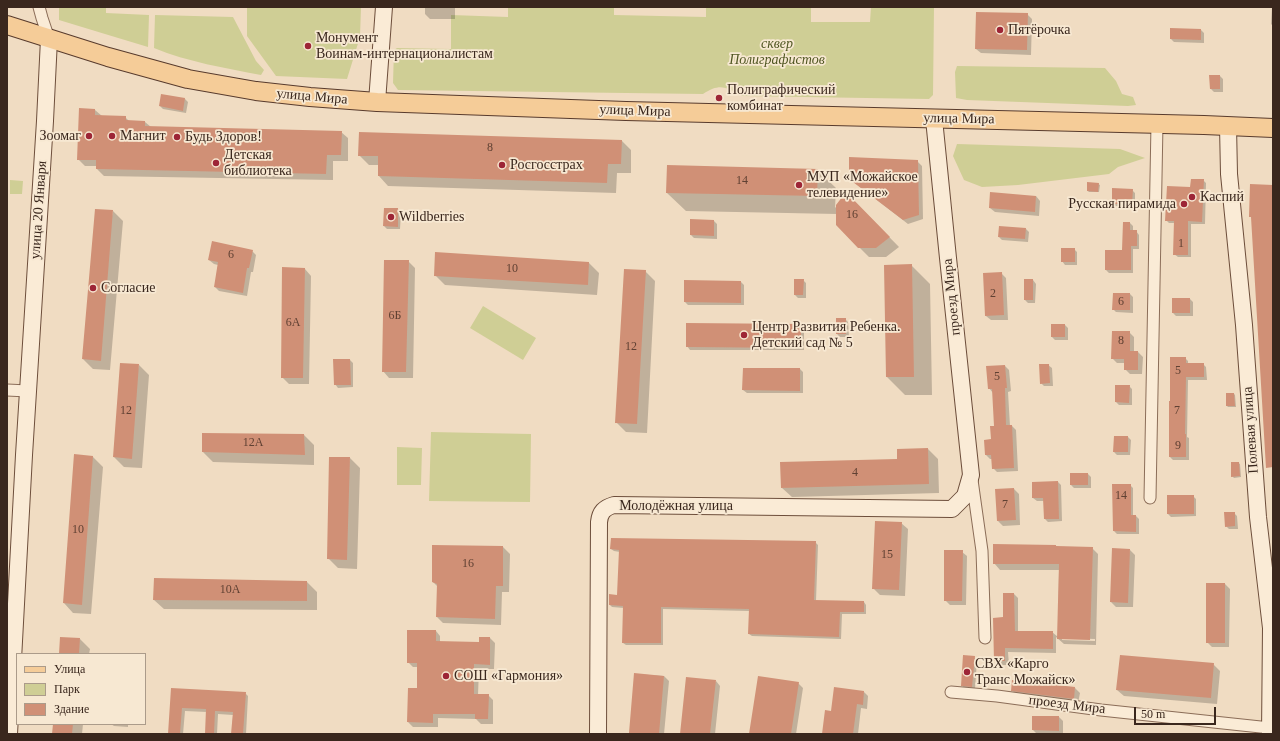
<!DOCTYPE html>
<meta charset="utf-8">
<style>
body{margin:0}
#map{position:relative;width:1280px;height:741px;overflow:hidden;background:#f0dcc2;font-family:Georgia,serif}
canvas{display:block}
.frame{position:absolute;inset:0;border:8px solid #3a271d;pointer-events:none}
.legend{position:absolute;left:16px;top:653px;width:130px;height:72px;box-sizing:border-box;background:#f7e8d2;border:1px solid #ab9b8a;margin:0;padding:5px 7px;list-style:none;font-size:12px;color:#3a271d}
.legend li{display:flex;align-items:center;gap:8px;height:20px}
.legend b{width:20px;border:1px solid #ab9b8a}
.scale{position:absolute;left:1134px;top:707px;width:82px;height:18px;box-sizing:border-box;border:2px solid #3a271d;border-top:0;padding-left:5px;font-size:12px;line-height:14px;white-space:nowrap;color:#3a271d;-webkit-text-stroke:3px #f7e8d2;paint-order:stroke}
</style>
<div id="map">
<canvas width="1280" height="741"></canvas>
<div class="frame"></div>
<ul class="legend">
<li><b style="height:5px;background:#f5cc98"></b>Улица</li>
<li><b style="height:11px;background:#cfce95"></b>Парк</li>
<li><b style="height:11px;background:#d09076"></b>Здание</li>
</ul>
<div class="scale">50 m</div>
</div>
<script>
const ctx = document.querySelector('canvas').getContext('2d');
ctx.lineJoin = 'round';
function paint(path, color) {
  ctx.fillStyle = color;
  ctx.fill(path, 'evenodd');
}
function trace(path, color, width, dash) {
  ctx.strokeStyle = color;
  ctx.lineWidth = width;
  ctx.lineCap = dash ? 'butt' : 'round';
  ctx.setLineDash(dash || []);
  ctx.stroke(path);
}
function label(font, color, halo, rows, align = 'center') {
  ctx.font = font + ' Georgia,serif';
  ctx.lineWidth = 3.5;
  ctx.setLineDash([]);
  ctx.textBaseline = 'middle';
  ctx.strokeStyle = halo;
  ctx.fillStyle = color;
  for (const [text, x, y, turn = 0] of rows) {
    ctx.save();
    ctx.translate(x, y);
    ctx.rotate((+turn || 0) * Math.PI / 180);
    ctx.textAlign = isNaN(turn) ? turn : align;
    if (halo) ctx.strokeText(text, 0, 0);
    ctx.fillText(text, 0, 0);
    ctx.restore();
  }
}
const green = new Path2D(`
 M59,7H106V13L149,15L148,47L105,34L59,20Z
 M247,7H361L360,37L347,79L276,76L247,36Z
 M508,7H614V15L706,17V7H811V22H870L871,7H934L933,95L929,99L742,96C726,87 720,83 703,94L398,90L393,83L394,50L397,48L451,49V15L508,17Z
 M155,15L233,17L256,61L264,70L261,75C225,68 188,62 154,48Z
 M957,66L1105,68L1116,81L1122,94L1133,97L1136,105L1128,106L967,100L956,98L955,72Z
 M957,144L1120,149L1145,158L1118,167L1109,174L1018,185L982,187L964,180L953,156Z
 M10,180L23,181L22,194H10Z
 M483,306L536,338L523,360L470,328Z
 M431,432L531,434L530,502L429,501Z
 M397,447L422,448L421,485H397Z`);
const shadow = new Path2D(`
 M425,7H455V19H430L425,14Z
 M1272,7H1273V26L1271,24Z
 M1027,14L1032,19L1031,55L981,53L976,49Z
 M1171,30H1201L1204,33V43L1174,42L1171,39Z
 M1220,76L1223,79V92H1214L1211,89Z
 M162,95L185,99L188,102L186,113L163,109L160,106Z
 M80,109L95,110L102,116L125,117L130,122H145L151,127L341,132L348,138V161H333V180L104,176L97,169V166H85L78,159Z
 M622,141L631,150V173H617L616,193L388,186L379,176V165H369L359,155Z
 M917,161L922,166L923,219L908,224L855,183Z
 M817,170L836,188L835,208L847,194L899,247L886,257H869L859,247L837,214L686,211L667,193Z
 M1203,180L1206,183L1205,224H1191V257H1178L1174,254L1175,223H1169L1166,220L1191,188Z
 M1098,184L1100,185L1099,192H1089L1088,191Z
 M1132,190L1135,193V207L1116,206L1113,203Z
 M1036,196L1040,201L1039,216L995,212L990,208Z
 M398,209L401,212L400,229H387L384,226Z
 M113,211L123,221L110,370L93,369L83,359Z
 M691,220L714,221L717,224V239L694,238L691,235Z
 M1124,223H1130L1133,226V231H1136L1139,235V249H1133V273H1109L1106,270L1123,251Z
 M1026,229L1029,232L1028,242L1002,240L999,237Z
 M1074,249L1077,252V265H1065L1062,261Z
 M252,251L256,255L253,272H251L247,296L219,291L215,287L218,265L214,264L209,260Z
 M408,261L415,268L413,378H389L383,371Z
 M589,263L599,273L597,295L445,285L435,275Z
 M911,265L930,284L932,395H905L887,377Z
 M305,269L311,276L309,384H289L282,377Z
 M645,271L655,281L647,433L626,432L616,422Z
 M1001,273L1006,278L1008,320H991L986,316Z
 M803,280L806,283V298H798L795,295Z
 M1033,280L1036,284L1035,303H1028L1025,300Z
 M741,282L744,285V305H688L685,302Z
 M1130,294L1133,297V313L1116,312L1113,309Z
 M1190,299L1193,302V316H1176L1173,313Z
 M845,319L848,322L849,337H840L837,334Z
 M801,325L804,328V350H690L687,346Z
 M1065,325L1068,328V340H1055L1052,337Z
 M1129,332L1134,337V352H1138L1143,357L1142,374H1130L1125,369V363H1117L1112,358Z
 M1185,358L1188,361V364H1203L1206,367L1207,380H1188L1187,437L1189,438V460H1173L1170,457Z
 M350,360L353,363V387L338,388L335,384Z
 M139,365L149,375L142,468L124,467L114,457Z
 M1048,365L1052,368L1053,386H1044L1041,383Z
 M1005,366L1009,370L1011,391L1008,392L1010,426H1012L1016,430L1018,471L997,472L993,468V459H990L986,455L992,440L995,427L993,393L989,388L987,367Z
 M800,369L803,372V393H747L743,390Z
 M1129,386L1132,389V405H1119L1116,402Z
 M1234,394L1235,395L1236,407H1228L1227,406Z
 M304,435L314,445V465L213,462L203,452Z
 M1128,437L1131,440L1130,455H1117L1114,452Z
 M928,449L938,459L939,493L792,497L782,488L898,460Z
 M75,455L93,457L103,467L91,614L73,613L64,603Z
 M350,458L360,468L357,569L338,568L328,558Z
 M1238,463L1240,464L1241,477L1234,478L1232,476Z
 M1088,474L1091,477V488H1074L1071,485Z
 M1058,482L1061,485L1062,521L1048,522L1045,519V501H1037L1033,498Z
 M1113,485H1130L1133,488V516H1136L1139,519V534H1117L1114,531Z
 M1014,489L1019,494L1020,525L1003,526L998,521Z
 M1193,496L1196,499V516L1171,517L1168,514Z
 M1234,513L1237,516L1238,529H1229L1226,526Z
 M901,523L908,529L905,596L880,595L873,588Z
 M815,542L818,545L816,601L864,602L866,605V614H842L841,639L752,636L749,634L750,611L663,609V645H626L623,643L624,608L612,607L610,605L618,596L620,552L614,551L611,549Z
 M503,547L510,554L509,592H502L501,625L443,623L437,617V586L433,582Z
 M1057,547L1092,548L1098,554L1096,645L1064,644L1056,637V653L1008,652L1009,665H999L995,661L994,619L1004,618L1014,594L1018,598V632H1052L1058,637L1059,570H1000L994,563ZM1062,638L1095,639V641L1062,640Z
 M1130,550L1135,555L1133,607H1116L1111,602Z
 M962,552L967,556L966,605H950L945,600Z
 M307,582L317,592V610L164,609L154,600Z
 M1225,584L1230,589L1229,647H1212L1207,642Z
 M436,631L440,636V642L480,643L490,638L495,643L494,669H479L478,695H488L493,700V724H481L476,719L438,718V727H413L408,722L418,689V667H413L408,662Z
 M80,639L90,649L89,654H60Z
 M974,657L977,660L975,689H965L962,685Z
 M1213,664L1220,671L1217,704L1124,696L1117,690Z
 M635,674L664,676L669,681L664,734L630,733Z
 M716,681L720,686L715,734H681Z
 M798,683L803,688L796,734H750Z
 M1075,688L1080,693L1078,703L1017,695L1012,690Z
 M172,689L245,693L248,696L246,734H232L233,715L218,714L217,734H206L207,712L185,711L183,734H169Z
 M864,692L868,696L867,709L861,708L858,734H823L832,712Z
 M1059,717L1063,721V734H1037L1033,730Z
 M54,724H83L82,734H53Z
 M111,724H128V727L114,726Z`);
const building = new Path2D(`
 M976,12L1028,13L1027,50L975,49Z
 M1170,28L1201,29V40L1170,39Z
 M1209,75H1220V89H1210Z
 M161,94L185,98L183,111L159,106Z
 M79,108L95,109V115L126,116V120L145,121V126L342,131L341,155H327L326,174L96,169V160H77Z
 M359,132L622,140L621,164H608L607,183L378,176V156H358Z
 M849,157L918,160L919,215L903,220L849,179Z
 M667,165L818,169L817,196L666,193Z
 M1191,179H1204L1202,222L1188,221V255H1173L1174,221H1165L1167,186L1190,187Z
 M1087,182L1099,183L1098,192L1087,191Z
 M1250,184L1273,185V467L1266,468L1251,217H1249Z
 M1112,188L1133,189L1132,204H1112Z
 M846,192L890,237L876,248H858L836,225V205Z
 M990,192L1036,196L1035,212L989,208Z
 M384,208H398V227L383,226Z
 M95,209L113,210L101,361L82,359Z
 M690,219L714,220V236L690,235Z
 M1123,222H1130V230H1137V246H1131V270H1105V250H1122Z
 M999,226L1026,228L1025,239L998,237Z
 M212,241L253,250L249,268H247L243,293L214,287L218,262L208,260Z
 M1061,248H1075V262H1061Z
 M435,252L589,262L588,285L434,276Z
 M384,260H409L406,372H382Z
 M912,264L914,377H886L884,265Z
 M282,267L305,268L303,378H281Z
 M624,269L646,270L637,424L615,423Z
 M1002,272L1004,315L985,316L983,273Z
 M794,279H804L803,295H794Z
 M1024,279H1033V300H1024Z
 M684,280L741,281V303L684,302Z
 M1113,293H1130V310H1112Z
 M1172,298H1190V313H1172Z
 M836,318H846V334H836Z
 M686,323L801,324V348L686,347Z
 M1051,324H1065V337H1051Z
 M1112,331H1130V351H1138V370H1124V359H1111Z
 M1170,357H1186V363H1204V377H1186L1185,434H1186V457H1169V401H1170Z
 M333,359H350L351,385H334Z
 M120,363L139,364L132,459L113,457Z
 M1039,364H1049L1050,383L1040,384Z
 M1005,365L1007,388H1005L1006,425H1012L1014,468L992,469L991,455H985L984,440L991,439L990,426H994L992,389H988L986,366Z
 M743,368H800V391L742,390Z
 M1115,385H1130L1129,403L1115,402Z
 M1226,393H1234L1235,406H1226Z
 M202,433L304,434L305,455L202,452Z
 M1114,436H1128V452H1113Z
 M928,448L929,484L781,488L780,462L897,459V449Z
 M74,454L93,456L82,605L63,603Z
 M329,457H350L347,560L327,559Z
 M1231,462H1239L1240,476L1231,477Z
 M1070,473H1088V485H1070Z
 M1058,481L1059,519H1044L1043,498H1032V482Z
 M1112,484H1131V515H1136V532L1113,531Z
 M1014,488L1016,520L997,521L995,489Z
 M1167,495H1194V514H1167Z
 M1224,512H1235V526L1225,527Z
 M875,521L902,522L899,590L872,589Z
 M611,538L816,541L814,600L864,601V612H840L839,637L748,634L749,609L661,607V643H622L623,606L609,605V594L617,595L619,550L610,549Z
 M993,544L1056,545V546L1093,547L1090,640L1057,639L1059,564H993Z
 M432,545L503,546V586H496L495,619L436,617L437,584L432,582Z
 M1112,548L1130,549L1128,603L1110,602Z
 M944,550H963L962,601H944Z
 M154,578L307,581V601L153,600Z
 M1206,583H1225V643H1206Z
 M1003,593H1014L1015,631H1053V649L1005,648V661H994L993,618L1003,617Z
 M407,630H436V641L479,642V637H490V665L474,664V694H489L488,719H475V714H433V723L407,722L408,688H417V663H407Z
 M60,637L80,638L79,654H59Z
 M963,655L975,656L972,687L961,686Z
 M1120,655L1214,663L1211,698L1116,690Z
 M634,673L664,676L659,734L629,733Z
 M758,676L799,682L791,734H749Z
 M686,677L716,680L710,734H680Z
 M1012,680L1075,687L1074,699L1011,691Z
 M834,687L864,691L863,705L857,704L853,734H822L825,710L831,711Z
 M171,688L246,692L243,734H231L233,712L215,711L214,734H205L206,709L182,708L180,734H168Z
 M1032,716H1059V731L1032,730Z
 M53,724H73L72,734H52Z`);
const street = new Path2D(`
 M39,7L42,18L49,39
 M7,390L28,391
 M972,480L982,551L985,638
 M1150,498L1157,124
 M951,692L997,696L1101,710L1270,728`);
const secondary = new Path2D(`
 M377,102L384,7
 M1228,126L1229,174L1244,325L1258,517L1271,628L1270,734
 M9,734L24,455L45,121L49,39
 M598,734L599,522C600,512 604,508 614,505L952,509L965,496L971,475L948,258L934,119`);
const primary = new Path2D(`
 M7,25L108,57L188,79L256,91L310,97L377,102L626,111L1204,125L1273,128`);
const markers = [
 [1000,30,4,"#9d2536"],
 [308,46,4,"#9d2536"],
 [719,98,4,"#9d2536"],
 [89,136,4,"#9d2536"],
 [112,136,4,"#9d2536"],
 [177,137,4,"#9d2536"],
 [216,163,4,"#9d2536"],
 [502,165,4,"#9d2536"],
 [799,185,4,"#9d2536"],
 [1192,197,4,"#9d2536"],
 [1184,204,4,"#9d2536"],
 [391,217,4,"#9d2536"],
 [93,288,4,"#9d2536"],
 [744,335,4,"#9d2536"],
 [967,672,4,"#9d2536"],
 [446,676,4,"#9d2536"]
];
const numberNames = [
 ["8",490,148],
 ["14",742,181],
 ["16",852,215],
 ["1",1181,244],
 ["6",231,255],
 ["10",512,269],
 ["2",993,294],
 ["6",1121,302],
 ["6Б",395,316],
 ["6А",293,323],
 ["8",1121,341],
 ["12",631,347],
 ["5",1178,371],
 ["5",997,377],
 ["12",126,411],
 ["7",1177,411],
 ["12А",253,443],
 ["9",1178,446],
 ["4",855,473],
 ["14",1121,496],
 ["7",1005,505],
 ["10",78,530],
 ["15",887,555],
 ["16",468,564],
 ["10А",230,590]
];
const poiNames = [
 ["Пятёрочка",1008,30],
 ["Монумент",316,38],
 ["Воинам-интернационалистам",316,54],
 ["Полиграфический",727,90],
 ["комбинат",727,106],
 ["Зоомаг",81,136,"right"],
 ["Магнит",120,136],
 ["Будь Здоров!",185,137],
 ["Детская",224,155],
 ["библиотека",224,171],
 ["Росгосстрах",510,165],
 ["МУП «Можайское",807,177],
 ["телевидение»",807,193],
 ["Каспий",1200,197],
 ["Русская пирамида",1176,204,"right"],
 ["Wildberries",399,217],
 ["Согласие",101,288],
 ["Центр Развития Ребенка.",752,327],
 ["Детский сад № 5",752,343],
 ["СВХ «Карго",975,664],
 ["Транс Можайск»",975,680],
 ["СОШ «Гармония»",454,676]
];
const parkNames = [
 ["сквер",777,44],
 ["Полиграфистов",777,60]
];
const streetNames = [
 ["улица Мира",312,97,5],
 ["улица Мира",635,111,2],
 ["улица Мира",959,119,1],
 ["улица 20 Января",39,210,-86],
 ["проезд Мира",952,297,-96],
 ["Полевая улица",1251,430,-94],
 ["Молодёжная улица",676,506],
 ["проезд Мира",1067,705,7]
];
paint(green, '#cfce95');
paint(shadow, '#0003');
paint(building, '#d09076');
trace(street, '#8b6d58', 13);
trace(secondary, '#6d4e3b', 18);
trace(primary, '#583b2d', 20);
trace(street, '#faebd6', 11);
trace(secondary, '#faebd6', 16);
trace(primary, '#f5cc98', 18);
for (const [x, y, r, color] of markers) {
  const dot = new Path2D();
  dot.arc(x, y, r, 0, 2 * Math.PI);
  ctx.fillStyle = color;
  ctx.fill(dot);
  trace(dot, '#f7e8d2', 1.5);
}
label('12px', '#604133', null, numberNames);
label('14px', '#3a271d', '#f7e8d2', poiNames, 'left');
label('italic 14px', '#515723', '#f7e8d2', parkNames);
label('14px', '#3a271d', '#f7e8d2', streetNames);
</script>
